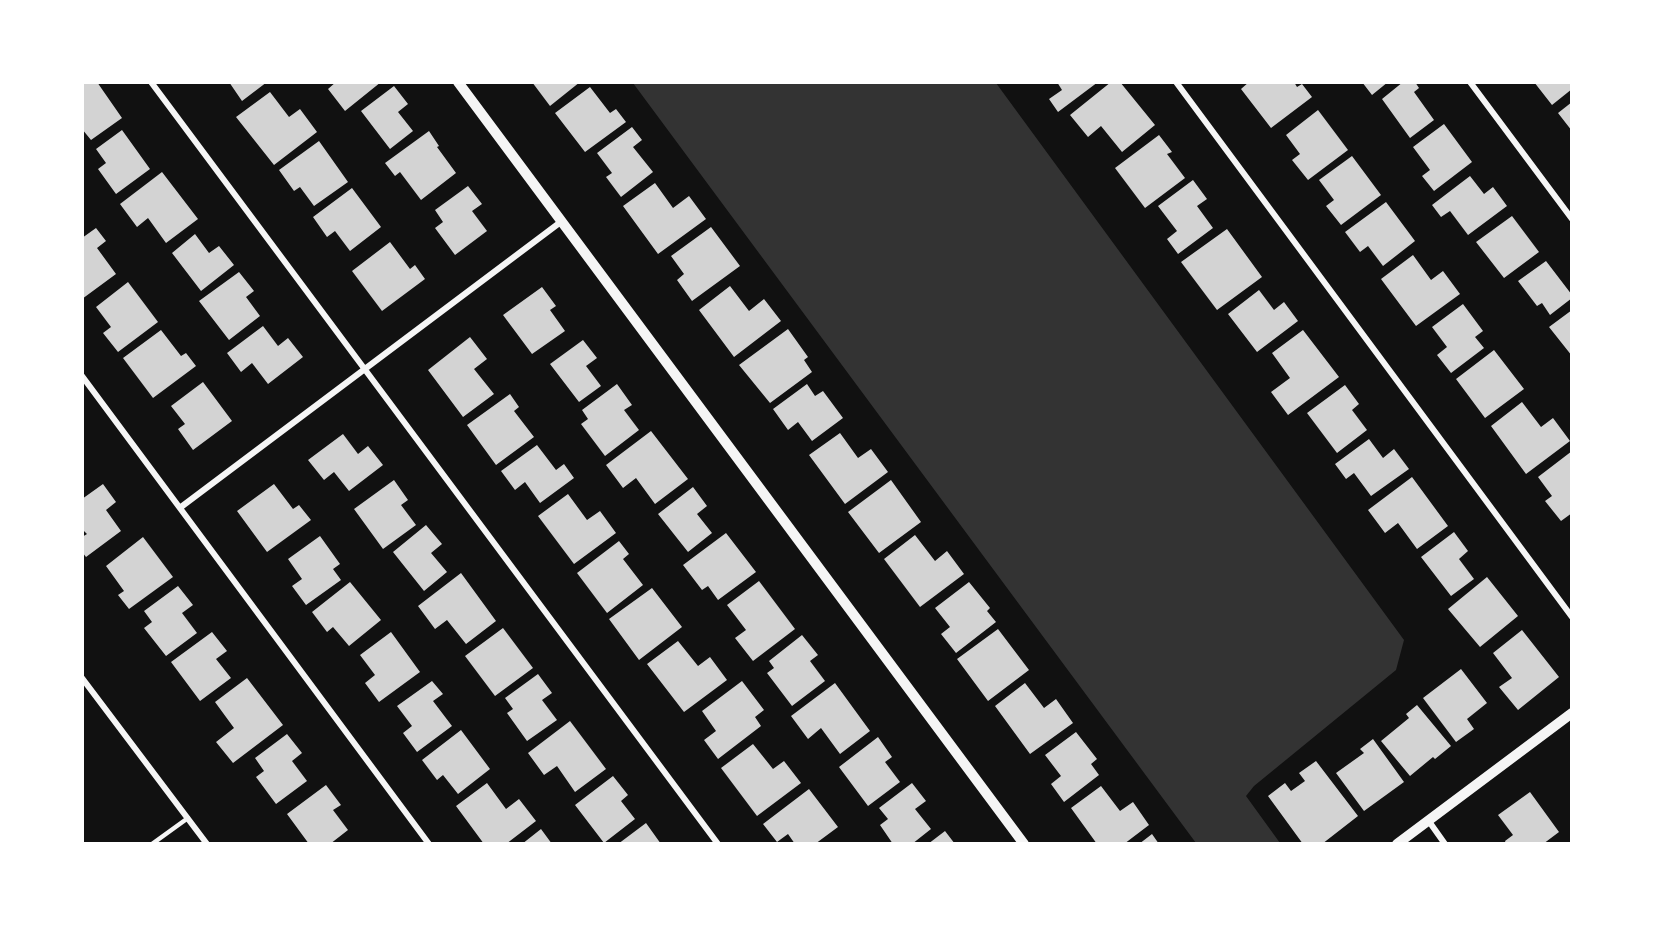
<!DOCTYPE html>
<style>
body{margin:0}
#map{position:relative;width:1654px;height:926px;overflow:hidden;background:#111;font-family:"Public Sans",sans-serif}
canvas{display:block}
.frame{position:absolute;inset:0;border:84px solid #fff;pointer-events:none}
</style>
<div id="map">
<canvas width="1654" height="926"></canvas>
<div class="frame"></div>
</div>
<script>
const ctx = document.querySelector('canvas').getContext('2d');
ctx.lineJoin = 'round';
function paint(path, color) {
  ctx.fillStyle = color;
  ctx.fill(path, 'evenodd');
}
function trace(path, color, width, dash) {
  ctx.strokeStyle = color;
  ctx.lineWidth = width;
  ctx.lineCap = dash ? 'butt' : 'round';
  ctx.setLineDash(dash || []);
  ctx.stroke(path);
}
const water = new Path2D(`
 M633,83H996L1404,640L1396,670L1254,786L1246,796L1280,843H1196Z`);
const building = new Path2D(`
 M82,82H97L122,118L91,140L82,129Z
 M229,82H267L242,101Z
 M336,82H381L345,111L328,89Z
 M532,82H580L550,106Z
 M1057,82H1098L1058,112L1049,99L1062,90Z
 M1111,82H1120L1155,125L1122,152L1101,126L1088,137L1070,115Z
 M1249,82H1294L1297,87L1302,84L1312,97L1271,128L1241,89Z
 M1362,82H1388L1372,95Z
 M1403,82H1415L1419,88L1414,92L1434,120L1410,138L1382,99Z
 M1534,82H1572V89L1552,105Z
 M394,86L408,104L398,112L413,131L390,149L361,111Z
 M590,87L610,113L616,109L626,122L585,152L555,113Z
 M270,92L289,117L300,109L317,132L274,165L236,117Z
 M1572,102V131L1558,113Z
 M1318,110L1348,150L1308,180L1292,160L1300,154L1286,135Z
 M1444,124L1472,162L1434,191L1422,176L1430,170L1413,147Z
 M632,127L642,140L633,147L653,172L621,197L606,177L612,173L597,153Z
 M122,130L150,169L116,194L98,169L106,163L96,149Z
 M429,131L439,146L437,147L456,173L421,200L400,172L395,176L385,163Z
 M1159,135L1172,152L1167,154L1185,178L1145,208L1115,168Z
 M319,141L348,182L314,206L300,187L294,191L279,170Z
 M1352,156L1381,195L1341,225L1326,206L1334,200L1319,180Z
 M162,172L198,219L166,243L148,218L137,227L120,204Z
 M1470,176L1484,194L1493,187L1507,206L1468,235L1450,211L1441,217L1432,205Z
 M1193,180L1207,199L1197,206L1213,228L1178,254L1167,239L1177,231L1158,206Z
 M655,183L673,208L689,196L706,219L658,254L623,206Z
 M468,186L482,204L472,211L487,231L455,255L435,228L443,222L435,210Z
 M352,188L381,227L350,251L335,231L327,237L313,217Z
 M1386,202L1415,241L1383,266L1368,246L1360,252L1345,232Z
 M1512,216L1539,252L1504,278L1476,242Z
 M711,227L740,266L692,301L677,280L684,274L671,256Z
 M96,228L106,241L97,248L116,274L82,299V238Z
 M1227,229L1262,277L1217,310L1181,262Z
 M195,234L209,253L219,246L234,265L201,291L172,253Z
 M390,242L410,269L415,265L425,279L382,311L352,271Z
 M1413,255L1431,280L1443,271L1460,294L1416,326L1381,279Z
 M1546,261L1572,295V298L1550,315L1542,303L1537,306L1518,281Z
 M239,272L254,291L246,297L260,316L229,340L199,301Z
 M128,282L158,322L118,352L103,333L111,327L96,307Z
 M730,286L749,311L764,299L781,321L734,357L699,310Z
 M542,287L556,306L550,310L565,331L532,354L503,315Z
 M1259,290L1274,310L1284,302L1298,321L1257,352L1228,314Z
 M1463,304L1483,331L1475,337L1484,348L1451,373L1437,355L1447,347L1432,327Z
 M1572,310V356L1549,327Z
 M263,326L278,346L288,338L303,357L268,384L252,363L241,372L227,353Z
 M788,329L808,357L804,360L812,372L770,403L739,365Z
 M161,330L181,356L186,353L196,366L153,398L123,358Z
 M1303,330L1339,377L1288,415L1271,392L1290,378L1272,353Z
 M470,337L487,359L474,369L494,394L463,417L428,370Z
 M583,340L597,358L586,366L601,386L579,402L550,364Z
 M1494,350L1524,389L1485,418L1456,379Z
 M203,382L232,421L193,450L178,429L185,424L171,406Z
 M617,384L632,405L624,410L639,430L605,456L581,424L588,419L582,410Z
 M807,384L815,396L823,391L843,418L812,441L798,422L788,430L773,409Z
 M1345,385L1359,404L1352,410L1367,430L1337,453L1307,413Z
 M510,394L519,407L514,411L534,437L496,465L467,425Z
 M1522,402L1541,427L1553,418L1570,441L1526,474L1491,426Z
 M651,431L688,479L655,504L636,478L623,488L606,465Z
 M840,433L858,458L871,449L888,472L845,504L809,455Z
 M343,434L358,454L368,446L383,465L349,491L334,472L324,480L308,460Z
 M1369,439L1383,458L1394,449L1409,469L1371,496L1354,473L1346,479L1335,464Z
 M537,445L556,470L564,464L574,478L540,503L525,482L515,490L501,471Z
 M1572,451V513L1561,521L1545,501L1552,496L1538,477Z
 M1412,477L1448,526L1417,549L1398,523L1385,533L1368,510Z
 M394,480L408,500L401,505L416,525L383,549L354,509Z
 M891,480L921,522L879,553L848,512Z
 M103,484L116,502L106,510L121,531L86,557L82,552V537L87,534L82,529V499Z
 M274,484L293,509L299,505L311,520L267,552L237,511Z
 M693,487L707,506L697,514L712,533L688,552L658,514Z
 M568,494L587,520L600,511L616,533L574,564L538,516Z
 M426,525L442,544L431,553L447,572L424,591L393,552Z
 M1454,532L1468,551L1459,559L1474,579L1451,596L1421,557Z
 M726,533L756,572L718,600L708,586L702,590L683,565Z
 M915,535L935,561L947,551L964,574L920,607L884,559Z
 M320,536L340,564L333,569L341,580L306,605L292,586L302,579L288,559Z
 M143,537L173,577L129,609L118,595L124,591L106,566Z
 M619,541L629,554L623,559L643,585L607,613L577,573Z
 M461,573L496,621L466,644L447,620L435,629L418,606Z
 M1487,577L1518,616L1480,647L1448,609Z
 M759,581L795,629L753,661L735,638L746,630L727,605Z
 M350,582L381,620L349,646L333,627L327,632L312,612Z
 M969,582L990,608L987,611L996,622L956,653L941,634L950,627L935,608Z
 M178,586L193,605L182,613L197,633L166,656L144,628L152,622L144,611Z
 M652,588L682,627L639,660L609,619Z
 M503,628L533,668L495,696L465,656Z
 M998,629L1029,670L988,701L957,659Z
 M1522,630L1559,677L1518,710L1499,687L1512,678L1493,653Z
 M212,632L227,651L216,659L231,678L200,701L171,662Z
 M391,632L420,672L379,702L365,683L375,675L360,655Z
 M802,635L818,655L810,661L825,681L792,706L767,673L774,668L769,661Z
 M678,641L698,666L710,657L727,680L684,712L647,664Z
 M1461,669L1487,703L1467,719L1474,729L1456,742L1423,698Z
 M538,674L552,693L542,700L557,720L527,741L507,713L513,709L505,698Z
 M247,678L283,725L233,763L216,742L234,728L215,702Z
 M432,681L443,694L433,701L452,726L417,752L403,733L412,726L397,706Z
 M742,681L764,710L755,717L761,726L718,759L704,740L716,731L702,711Z
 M835,683L870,731L840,754L821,728L808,739L791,716Z
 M1025,683L1044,708L1056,699L1073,723L1030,754L995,706Z
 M1417,705L1451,746L1435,759L1433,757L1410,776L1381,741L1409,718L1406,714Z
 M570,721L606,769L575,792L557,766L544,775L528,753Z
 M461,730L490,769L458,794L443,775L437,780L422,760Z
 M1076,732L1097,759L1091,764L1099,775L1064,802L1051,784L1061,776L1045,755Z
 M287,734L302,753L292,761L307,781L276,804L256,777L264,771L255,758Z
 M878,737L892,757L885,762L900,782L868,806L839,767Z
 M1373,739L1404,782L1364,811L1336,773L1364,753L1360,749Z
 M753,744L773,769L784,761L801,783L757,816L721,768Z
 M1316,761L1358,816L1322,844H1303L1268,796L1285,783L1291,791L1305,781L1299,773Z
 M613,776L628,795L621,801L635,819L604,843L575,805Z
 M487,783L506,809L519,799L536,821L506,844H484L456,806Z
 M912,783L926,801L915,809L931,829L912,844H893L880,825L888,819L879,808Z
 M326,785L341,805L333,810L348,830L330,844H309L287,814Z
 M1101,786L1120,811L1133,802L1149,825L1124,844H1097L1071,808Z
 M809,789L838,827L815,844H795L788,834L777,842L763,824Z
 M1530,792L1559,832L1543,844H1506L1505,841L1513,835L1498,815Z
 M646,823L661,844H618Z
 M541,829L552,844H522Z
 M945,831L955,844H928Z
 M1152,834L1159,844H1139Z`);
const service = new Path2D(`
 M152,844L188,818`);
const minor = new Path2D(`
 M151,82L718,844
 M1176,82L1572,617
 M1470,82L1572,219
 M82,376L429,844
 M181,507L562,221
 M82,678L207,844
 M1428,820L1445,844`);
const tertiary = new Path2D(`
 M458,82L1024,844
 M1397,844L1572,713`);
paint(water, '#333');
paint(building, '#d3d3d3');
trace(service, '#f5f5f5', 4.5);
trace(minor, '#f5f5f5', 6);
trace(tertiary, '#f5f5f5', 10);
</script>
